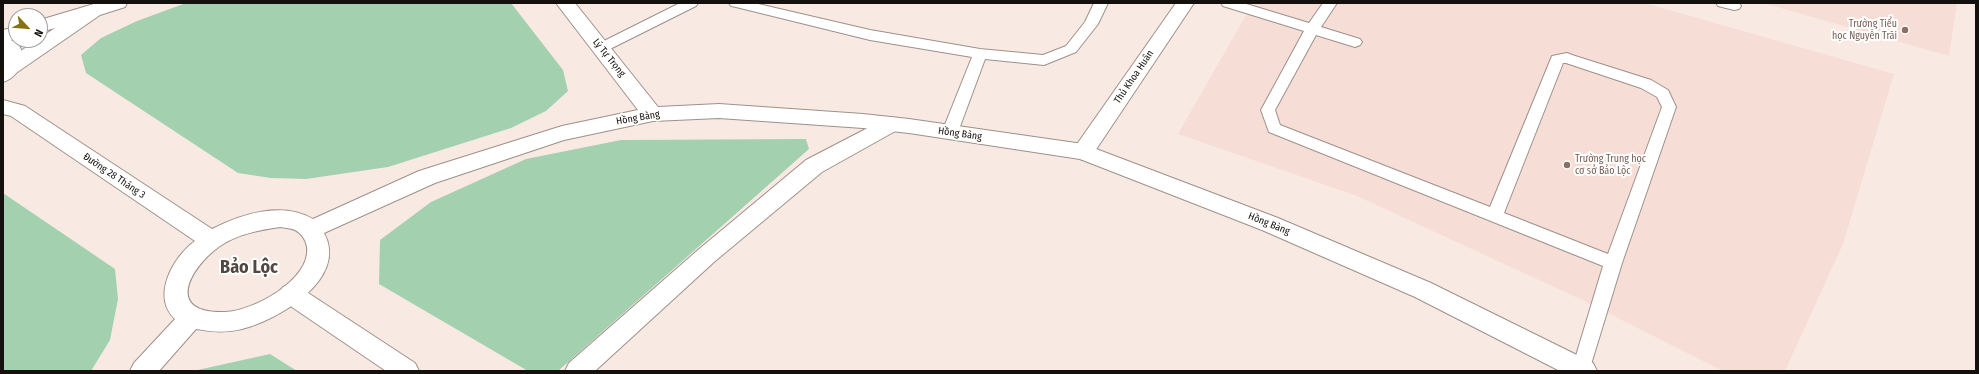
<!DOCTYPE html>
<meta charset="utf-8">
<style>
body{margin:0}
#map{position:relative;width:1979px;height:374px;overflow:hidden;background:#f8eae3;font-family:"Fira Sans Condensed",sans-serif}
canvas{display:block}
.frame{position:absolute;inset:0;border:4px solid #14100d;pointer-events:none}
.north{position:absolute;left:8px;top:8px;width:40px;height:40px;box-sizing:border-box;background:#fff;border:1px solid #a19f9e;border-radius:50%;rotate:116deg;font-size:11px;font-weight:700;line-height:16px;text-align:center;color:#14100d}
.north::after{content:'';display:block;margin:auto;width:14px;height:18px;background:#847214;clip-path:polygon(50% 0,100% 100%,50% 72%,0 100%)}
</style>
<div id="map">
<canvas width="1979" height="374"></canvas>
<div class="frame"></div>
<div class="north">N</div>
</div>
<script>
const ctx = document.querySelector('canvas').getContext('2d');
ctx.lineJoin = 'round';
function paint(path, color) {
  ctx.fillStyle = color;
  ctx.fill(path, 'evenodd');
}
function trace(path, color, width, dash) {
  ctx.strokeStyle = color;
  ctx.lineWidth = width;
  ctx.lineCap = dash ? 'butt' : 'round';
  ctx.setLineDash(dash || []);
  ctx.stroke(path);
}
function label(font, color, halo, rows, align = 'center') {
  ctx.font = font + ' "Fira Sans Condensed",sans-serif';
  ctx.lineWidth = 4;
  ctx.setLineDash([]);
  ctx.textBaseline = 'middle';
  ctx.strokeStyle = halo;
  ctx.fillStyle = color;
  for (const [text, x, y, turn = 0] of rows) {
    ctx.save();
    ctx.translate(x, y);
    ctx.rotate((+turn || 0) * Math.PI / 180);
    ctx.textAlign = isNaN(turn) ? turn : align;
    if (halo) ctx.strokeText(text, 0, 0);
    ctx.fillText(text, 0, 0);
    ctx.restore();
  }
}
const education = new Path2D(`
 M1253,3H1645L1894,74L1843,244L1785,371H1723L1580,299L1357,196L1178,134Z
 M1763,3H1957L1949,56Z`);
const green = new Path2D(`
 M186,3H511L563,70L568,91L546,111L511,128L388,167L306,179L271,178L238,173L86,73L81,55L101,38L137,21Z
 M806,139L809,149L558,371H528L379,284L380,240L431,202L526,159L621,140Z
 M3,193L115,269L118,299L110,340L91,371H3Z
 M270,354L297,371H193Z`);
const lane = new Path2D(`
 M680,3H698L696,6L606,51H596L594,48L596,45Z
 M729,3H754L870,30L980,49L1043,55L1066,46L1085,22L1094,3H1108L1098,24L1076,52L1044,65L985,59L958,132L955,136L950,137L945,136L942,132L972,57L870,40L736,7L731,6Z
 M1221,3H1243L1309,23L1323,3H1337L1321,27L1360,39L1362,42L1360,45L1355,47L1316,35L1275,110L1280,125L1490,207L1552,56L1567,53L1572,55L1651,80L1668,90L1676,107L1622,263L1589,371H1573L1572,369L1603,266L1269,132L1261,110L1304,31L1223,6ZM1563,63H1566L1641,88L1657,97L1662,107L1608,254L1504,213Z
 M1716,3H1739L1741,6L1739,9L1734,10L1718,6Z`);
const street = new Path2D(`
 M97,3H127L125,7L100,15L16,73L9,75L3,73V63L37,40H40V38L55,28L40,32V20Z
 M1176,3H1194L1091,157L1083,160L1075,157L1072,152L1075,147Z
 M16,27V39L3,42V30Z
 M892,117L899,119L902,124L899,129L822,172L714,262L595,371H565L569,363L698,250L806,160L885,119Z
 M291,284L299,287L415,363L419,371H386L283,301L279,294L283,287Z`);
const secondary = new Path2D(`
 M556,3H575L658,107L719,104L863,114L909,119L1083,144L1278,218L1431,283L1593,363L1597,371H1560L1415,297L1262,230L1080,159L909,133L863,128L719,118L653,121L564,140L435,183L324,233C349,279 278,320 242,329C226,333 212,332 196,329L159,371H130L134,363L175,319C151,296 173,257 195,241L11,116L3,114V100L25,106L212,229C241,214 282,201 313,219L419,171L562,126L638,110ZM280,227C285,228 290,228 295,230C301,233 306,240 307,247C311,280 253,311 225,312C165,314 188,269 220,246C238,234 259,230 280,227Z
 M3,37L18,43L24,56C20,68 16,78 3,82Z`);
const markers = [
 [1905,30,4,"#8d6e63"],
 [1567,165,4,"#8d6e63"]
];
const educationNames = [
 ["Trường Tiểu",1897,24],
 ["học Nguyễn Trãi",1897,36],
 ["Trường Trung học",1575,159,"left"],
 ["cơ sở Bảo Lộc",1575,171,"left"]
];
const streetNames = [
 ["Lý Tự Trọng",609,58,51],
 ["Thủ Khoa Huân",1134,77,-56],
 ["Hồng Bàng",638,118,-10],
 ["Hồng Bàng",960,134,8],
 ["Đường 28 Tháng 3",114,176,34],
 ["Hồng Bàng",1269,224,22]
];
const townNames = [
 ["Bảo Lộc",249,268]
];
paint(education, '#f6ddd6');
paint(green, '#a3d0af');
trace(lane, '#9d918a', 2);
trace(street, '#9d918a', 2);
trace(secondary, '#9d918a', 2);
paint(lane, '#fff');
paint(street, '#fff');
paint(secondary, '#fff');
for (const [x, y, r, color] of markers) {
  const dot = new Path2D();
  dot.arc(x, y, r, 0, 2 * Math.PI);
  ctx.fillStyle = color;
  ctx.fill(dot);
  trace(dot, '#fff', 1.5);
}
label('10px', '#785e54', '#fff', educationNames, 'right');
label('10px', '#14100d', '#fff', streetNames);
label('bold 18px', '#514640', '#fff', townNames);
</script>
